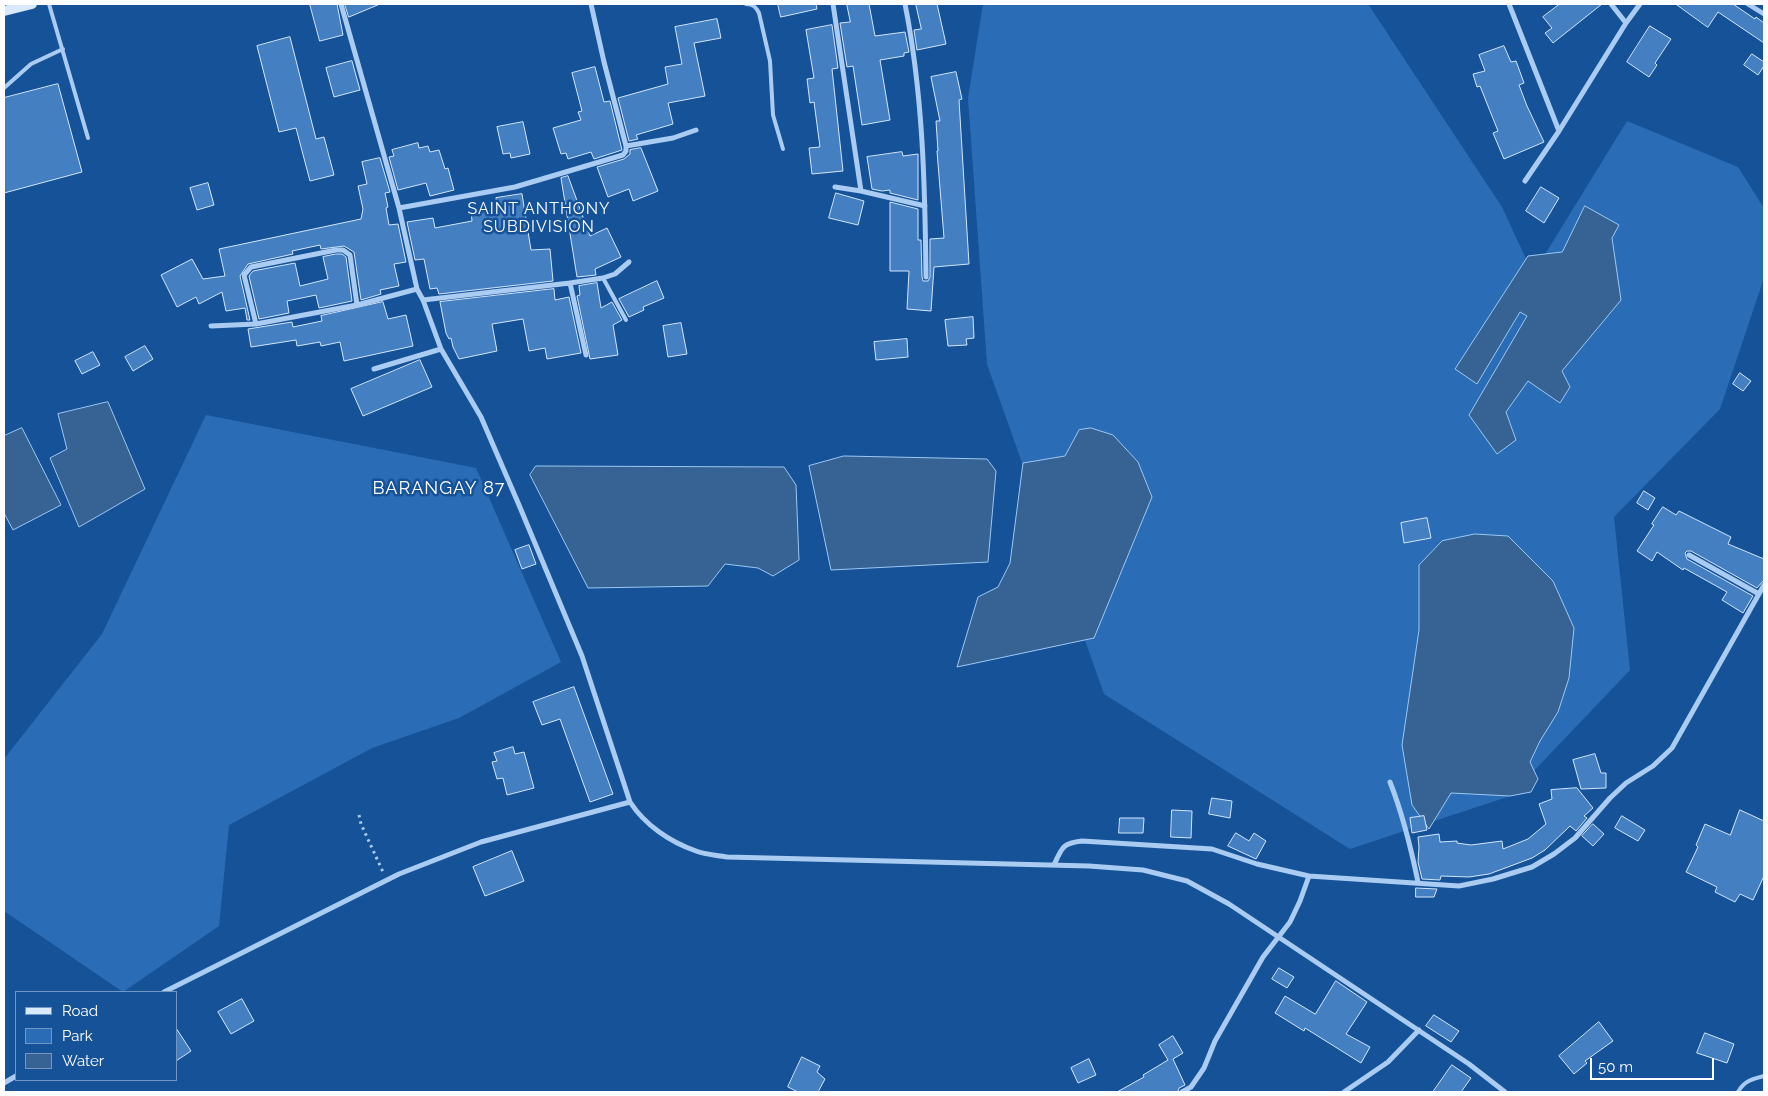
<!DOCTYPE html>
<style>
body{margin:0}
#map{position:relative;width:1768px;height:1096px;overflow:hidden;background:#165298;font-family:Raleway,sans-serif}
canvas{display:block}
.frame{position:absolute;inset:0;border:5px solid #fff;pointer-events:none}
.legend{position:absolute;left:15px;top:991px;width:162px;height:90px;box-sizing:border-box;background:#165298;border:1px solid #7397c1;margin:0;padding:6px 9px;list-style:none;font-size:15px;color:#fff}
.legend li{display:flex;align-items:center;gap:10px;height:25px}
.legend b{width:25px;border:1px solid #7397c1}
.scale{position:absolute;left:1590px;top:1058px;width:124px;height:22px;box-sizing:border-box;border:2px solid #fff;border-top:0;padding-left:6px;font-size:15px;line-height:18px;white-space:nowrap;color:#fff;-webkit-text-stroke:4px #165298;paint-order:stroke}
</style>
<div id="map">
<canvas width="1768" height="1096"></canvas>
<div class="frame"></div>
<ul class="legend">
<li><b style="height:6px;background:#d9e9fc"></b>Road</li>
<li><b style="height:14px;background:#2a6db6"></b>Park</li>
<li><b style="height:14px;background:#366294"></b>Water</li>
</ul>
<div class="scale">50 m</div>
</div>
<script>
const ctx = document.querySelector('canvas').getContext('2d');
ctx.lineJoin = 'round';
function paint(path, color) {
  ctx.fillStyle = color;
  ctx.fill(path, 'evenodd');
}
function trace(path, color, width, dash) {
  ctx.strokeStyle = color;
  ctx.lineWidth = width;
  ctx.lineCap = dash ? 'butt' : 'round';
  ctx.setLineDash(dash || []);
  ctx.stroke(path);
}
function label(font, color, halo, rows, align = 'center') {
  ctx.font = font + ' Raleway,sans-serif';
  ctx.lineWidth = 5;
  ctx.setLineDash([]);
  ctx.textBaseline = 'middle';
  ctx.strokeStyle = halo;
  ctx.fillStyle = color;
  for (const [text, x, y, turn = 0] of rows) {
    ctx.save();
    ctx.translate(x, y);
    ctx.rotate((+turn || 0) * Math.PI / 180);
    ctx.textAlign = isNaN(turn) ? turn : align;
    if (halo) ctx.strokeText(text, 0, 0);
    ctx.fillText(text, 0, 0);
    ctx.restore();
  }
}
const green = new Path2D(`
 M983,4H1368L1502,207L1533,274L1627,121L1738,167L1764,208V278L1720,409L1614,517L1630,670L1510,796L1350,849L1104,694L987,364L968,98Z
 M206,415L476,468L561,662L459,718L372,748L229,825L219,926L123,992L4,911V759L102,634Z`);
const water = new Path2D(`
 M1585,206L1619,225L1612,238L1621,300L1562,371L1570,387L1560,403L1528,381L1506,412L1516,440L1497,454L1469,415L1527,316L1520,312L1477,384L1455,369L1528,256L1562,252Z
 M108,402L145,489L79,527L50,458L67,449L58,414Z
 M22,428L61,505L13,530L4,513V436Z
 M1091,428L1113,435L1138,462L1152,497L1094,638L957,667L978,597L998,587L1010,563L1023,463L1065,456L1079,430Z
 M844,456L987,459L996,471L988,562L831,570L809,466Z
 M536,466L784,467L796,485L799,560L773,576L758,568L725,564L708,586L588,588L530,475Z
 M1475,534L1508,536L1553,581L1574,628L1569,678L1558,712L1540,741L1530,762L1538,779L1531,792L1510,796L1451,793L1429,829L1412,805L1402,745L1419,630V565L1442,541Z`);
const building = new Path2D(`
 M310,4H337L343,35L320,41Z
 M345,4H380L349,17Z
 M778,4H816L817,9L781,17Z
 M847,4H869L875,36L905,32L909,52L904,53V56L880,60L890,120L862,125L853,66L847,67L840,23L850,22Z
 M916,4H937L946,44L917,50L914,30L921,29Z
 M1560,4H1602L1553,43L1545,33L1552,28L1543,17Z
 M1676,4H1733L1755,19L1756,17L1764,23V43L1718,12L1708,27Z
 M717,19L721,38L694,43L705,96L668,103L673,124L636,135L638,139L629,141L618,98L668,84L665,67L682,64L675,27Z
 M832,25L838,68L832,69L843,171L812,174L809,148L820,147L814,102L810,103L807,79L814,78L806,30Z
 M1650,26L1671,39L1655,63L1657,65L1649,77L1627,62Z
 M290,37L316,139L324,137L334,175L310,181L296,128L279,132L257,46Z
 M1504,46L1511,62L1516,61L1524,83L1519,85L1527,106L1544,142L1504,159L1493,133L1498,131L1480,86L1477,87L1473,74L1485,71L1479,55Z
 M1752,54L1764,62V66L1758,75L1744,65Z
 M352,61L360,90L334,97L326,68Z
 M595,67L604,102L610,101L622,150L594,159L591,152L568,159L566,153L561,154L553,128L581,120L578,112L582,111L572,73Z
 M956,72L962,99L959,100L969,264L934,267L931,311L907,309L909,271H890V202L918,209V240H921L922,277L923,281H928L930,277V239L944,238L937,151H938L936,121H940L931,77Z
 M58,84L82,172L4,193V98Z
 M523,122L530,154L511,158L510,153L503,154L497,127Z
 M418,143L419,148L428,146L430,152L439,150L445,169L448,168L454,190L430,196L426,183L398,190L389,157L394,156L392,150Z
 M641,148L658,191L633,201L629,189L608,197L597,167L624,159L630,154V150Z
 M902,152L903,156L918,154V200L890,193V190L882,191L872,189L867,157Z
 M380,158L390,192L385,193L388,207L386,208L389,225L398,224L406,262L394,264L399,286L380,290L381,294L361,300L354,252L344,246L321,249L320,245L292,251L293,254L248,264L240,276L250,320H247L245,308L226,311L222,292L199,304L196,297L177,307L161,275L192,259L203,279L225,276L219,249L361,219L363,209L358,186L367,184L362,162Z
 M568,176L590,236L607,228L621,257L595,269L596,275L577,277L561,178Z
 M208,183L214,205L197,210L190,188Z
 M1541,187L1559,198L1544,223L1526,211Z
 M836,193L864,201L858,225L829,218Z
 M522,194L531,250L550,249L553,281L439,294L437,288L430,289L424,259L415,260L407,222L433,218L435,228L472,221L471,211L497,207L496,198Z
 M336,254H342L346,257L352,301L319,308L316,295L287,301L289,313L259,319L249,276L253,271L295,263L300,286L328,279L323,257Z
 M657,281L664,298L643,307L644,310L629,317L619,299Z
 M597,283L601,308L612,302L622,320L613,325L618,355L590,359L577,296L580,295L579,286Z
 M554,289L555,300L569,297L581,353L547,359L545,348L529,351L523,319L492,324L497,351L459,359L453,347L451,338L449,339L446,333L440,302Z
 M383,302L388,319L406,315L413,346L344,361L340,342L321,346L320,342L297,346L296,340L251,347L248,329L292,322L293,327L322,321L321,316Z
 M973,317L974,338L966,339L967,345L948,346L945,320Z
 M681,323L687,354L668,357L663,326Z
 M907,339L908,357L876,360L874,342Z
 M145,346L153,359L133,371L125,357Z
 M93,352L100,365L82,374L75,361Z
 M420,360L432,387L363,416L351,389Z
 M1740,373L1751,381L1743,391L1733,384Z
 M1644,491L1655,498L1648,510L1637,503Z
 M1663,507L1676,515L1679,511L1731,537L1728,544L1764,559V580L1757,588L1691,551H1687L1685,553L1687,559L1753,596L1743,613L1722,600L1727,592L1684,568L1683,570L1657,552L1652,561L1637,551L1654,525L1652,524Z
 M1427,518L1431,538L1404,543L1401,523Z
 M529,545L536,564L522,569L515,550Z
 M574,687L613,794L590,802L560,719L542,725L533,702Z
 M513,747L515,754L524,752L534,788L507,795L503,778L497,779L492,762L497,761L494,753Z
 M1595,754L1601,773H1606V788L1581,789L1573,760Z
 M1577,788L1593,808L1584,816L1587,818L1576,831L1570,826L1545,850L1532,858L1489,874L1469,877L1441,876L1440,880L1422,879L1418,862L1419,847L1418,837L1439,834L1440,842L1457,841V843L1471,845L1502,841L1503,849L1528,839L1546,824L1539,804L1552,799L1551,790Z
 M1212,798L1232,801L1230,818L1209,814Z
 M1172,810L1192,811L1191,838L1171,837Z
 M1740,810L1764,821V876L1753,900L1740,894L1735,902L1715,892L1717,887L1686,872L1698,847L1696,845L1705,824L1730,835Z
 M1424,816L1427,830L1412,833L1410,818Z
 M1622,816L1645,830L1638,841L1615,828Z
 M1120,818H1144L1143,833H1119Z
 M1593,824L1604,834L1593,846L1582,836Z
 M1236,833L1249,841L1254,833L1266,841L1256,859L1228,846Z
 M512,851L524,881L485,896L473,867Z
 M1416,888L1437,889L1434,897H1416Z
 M1279,968L1294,977L1287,988L1272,979Z
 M1336,981L1367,1002L1346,1034L1370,1047L1361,1063L1305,1028L1304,1031L1275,1013L1285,996L1315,1014Z
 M242,999L254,1021L231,1034L218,1012Z
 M1434,1015L1459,1031L1451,1042L1426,1026Z
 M1599,1022L1613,1041L1585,1061L1587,1063L1574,1074L1559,1056Z
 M176,1028L191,1051L176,1061Z
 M1705,1033L1734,1044L1727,1063L1697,1053Z
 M1173,1036L1183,1053L1173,1059L1185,1085L1179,1088L1178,1092H1117L1144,1077L1143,1075L1168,1060L1159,1045Z
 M802,1057L820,1066L817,1072L825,1079L818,1092H798L788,1087Z
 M1089,1059L1096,1075L1078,1083L1071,1068Z
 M1452,1065L1471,1078L1461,1092H1433Z`);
const path = new Path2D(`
 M359,815L361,824L383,872`);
const lane = new Path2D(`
 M49,4L88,138
 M746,4C753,4 756,7 759,13L770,61L773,115L783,149
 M4,88L31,64L63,49
 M603,278L626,320
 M1738,1092C1744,1081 1752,1079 1764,1076`);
const street = new Path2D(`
 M341,4L399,208L417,289L423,300L441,349L481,417L519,505L582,656L630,802C645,825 670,842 696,851C706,855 717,855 727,857L1089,866L1143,870L1187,881L1229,904L1469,1064L1505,1092
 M833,4L861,191L925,206
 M905,4C923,94 925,185 926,277
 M1509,4L1559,131
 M1611,4L1626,23L1640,4
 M1748,4L1764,14
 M626,146L673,138L696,130
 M1525,181L1559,131L1626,23
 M835,187L861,191
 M399,208L515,187L623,155L626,151V146L604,62L591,4
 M570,283L603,278L615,274L629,262
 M423,300L570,283L586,355
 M256,324L244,275L251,267L336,250H343L350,255L357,305
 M211,326L256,324L357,305L417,289
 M374,369L441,349
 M1689,555L1759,594
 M1390,782C1403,815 1411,848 1418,882
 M1054,865C1062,847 1063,843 1082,841L1212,849L1257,864L1309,876L1459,886L1493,879L1532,867L1554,854L1575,838L1610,798L1626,783L1653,766L1672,748L1764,585
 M164,992L399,874L481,842L630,802
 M4,1083L16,1076
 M1182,1092L1191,1087L1204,1068L1215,1041L1263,957L1290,922L1300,901L1309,876
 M1344,1092L1388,1062L1419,1030`);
const secondary = new Path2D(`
 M4,11L32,4`);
const neighbourhoodNames = [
 ["SAINT ANTHONY",539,209],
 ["SUBDIVISION",539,227]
];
const quarterNames = [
 ["BARANGAY 87",439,489]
];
paint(green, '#2a6db6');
paint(water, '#366294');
trace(water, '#9cc8f4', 1);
paint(building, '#447fc1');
trace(building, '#d2e6fc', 1);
trace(path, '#aaccf2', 3, [2.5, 4]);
trace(lane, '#aaccf2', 4);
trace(street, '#aaccf2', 5);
trace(secondary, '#d9e9fc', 10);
ctx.letterSpacing = '1px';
label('16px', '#fff', '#165298', neighbourhoodNames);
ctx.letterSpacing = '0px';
ctx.letterSpacing = '1px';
label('18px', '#fff', '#165298', quarterNames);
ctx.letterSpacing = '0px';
</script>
